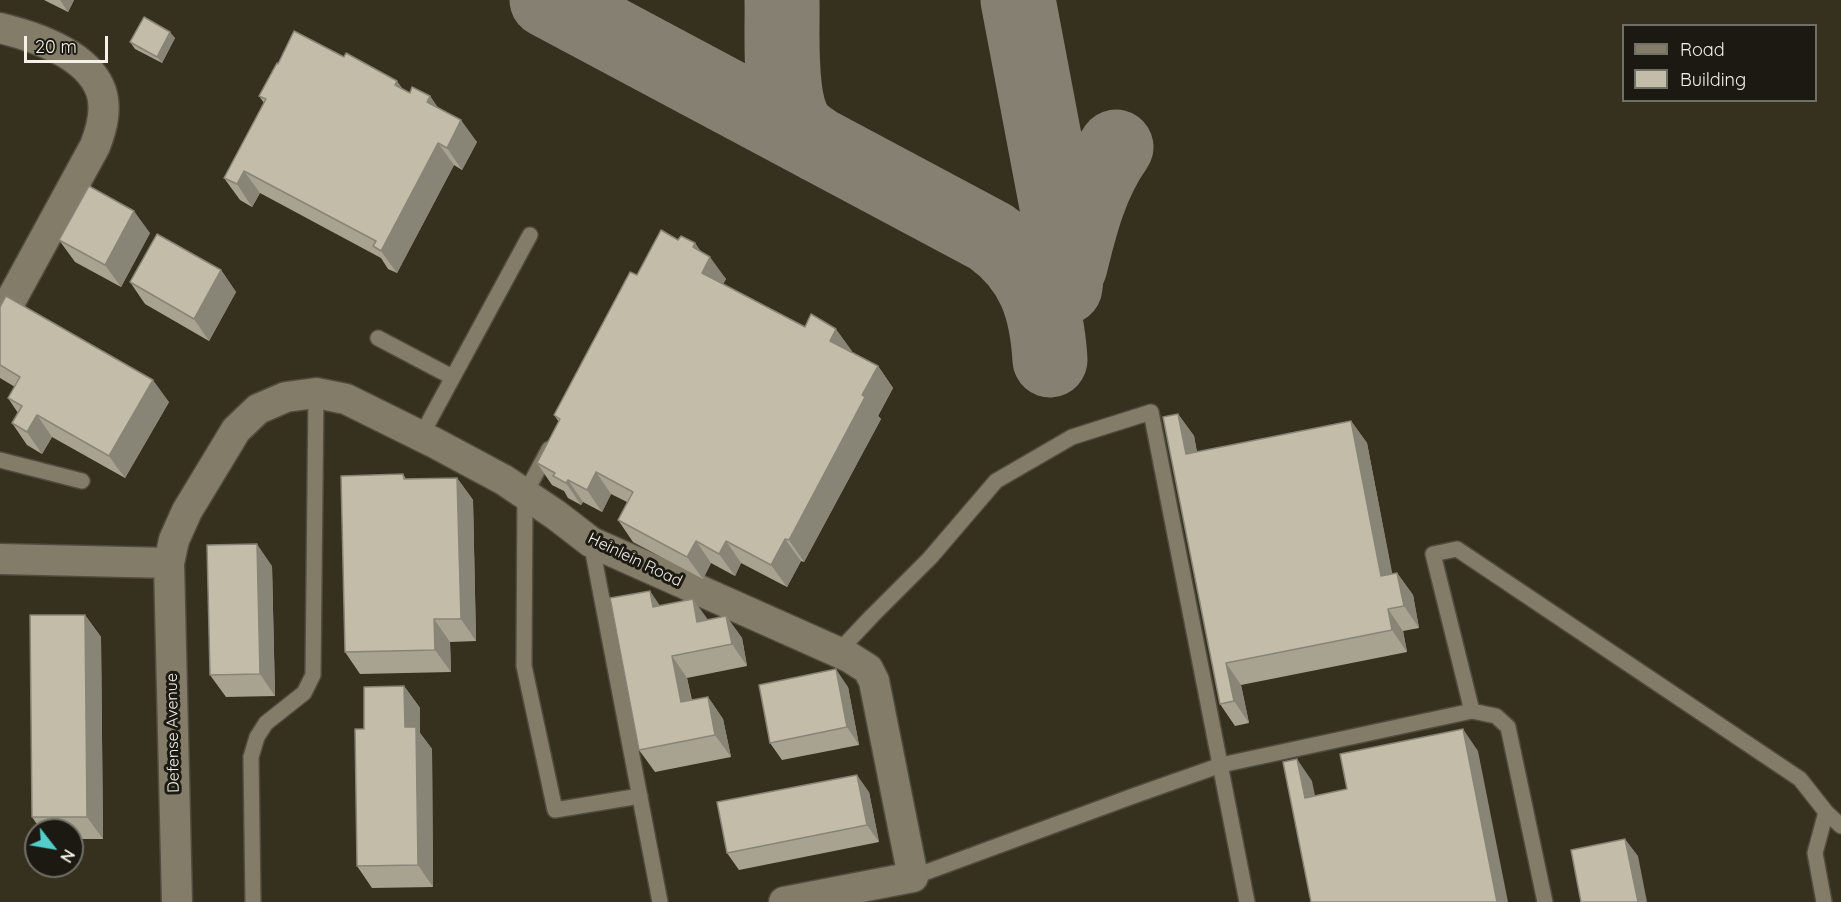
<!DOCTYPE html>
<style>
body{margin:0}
#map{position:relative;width:1841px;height:902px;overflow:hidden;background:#36301f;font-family:Quicksand,sans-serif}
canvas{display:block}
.legend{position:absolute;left:1622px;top:24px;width:195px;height:78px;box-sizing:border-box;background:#1b1911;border:2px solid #726f66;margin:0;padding:8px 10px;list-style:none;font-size:18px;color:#f5f1e6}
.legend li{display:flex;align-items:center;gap:12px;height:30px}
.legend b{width:30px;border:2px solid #726f66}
.north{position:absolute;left:24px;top:818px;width:60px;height:60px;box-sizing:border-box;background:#1b1911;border:2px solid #726f66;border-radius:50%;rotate:121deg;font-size:16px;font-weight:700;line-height:24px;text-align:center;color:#f5f1e6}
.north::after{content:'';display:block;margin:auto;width:21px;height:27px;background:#53cdcb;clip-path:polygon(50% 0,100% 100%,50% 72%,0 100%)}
.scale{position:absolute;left:24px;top:36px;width:84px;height:27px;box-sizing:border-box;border:3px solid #f5f1e6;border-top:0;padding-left:8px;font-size:18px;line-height:21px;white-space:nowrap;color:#f5f1e6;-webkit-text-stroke:4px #1b1911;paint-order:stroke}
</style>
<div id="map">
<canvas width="1841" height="902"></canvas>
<ul class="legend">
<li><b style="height:8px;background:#827c68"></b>Road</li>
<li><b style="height:16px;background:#c3bca8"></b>Building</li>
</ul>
<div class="north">N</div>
<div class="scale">20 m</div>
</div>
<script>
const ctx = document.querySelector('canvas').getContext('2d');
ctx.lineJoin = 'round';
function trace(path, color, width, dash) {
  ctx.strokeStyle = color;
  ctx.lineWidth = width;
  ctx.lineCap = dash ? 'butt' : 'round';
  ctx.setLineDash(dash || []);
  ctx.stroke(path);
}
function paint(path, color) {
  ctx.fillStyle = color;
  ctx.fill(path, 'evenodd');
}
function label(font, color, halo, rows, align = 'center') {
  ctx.font = font + ' Quicksand,sans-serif';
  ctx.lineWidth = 6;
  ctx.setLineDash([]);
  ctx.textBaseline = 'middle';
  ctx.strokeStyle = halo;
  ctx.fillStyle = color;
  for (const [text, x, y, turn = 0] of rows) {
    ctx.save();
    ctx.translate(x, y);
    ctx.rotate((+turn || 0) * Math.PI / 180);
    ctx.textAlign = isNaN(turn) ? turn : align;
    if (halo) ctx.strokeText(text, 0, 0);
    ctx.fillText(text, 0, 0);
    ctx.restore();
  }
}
const taxiway = new Path2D(`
 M547,0L991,237C1034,268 1047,308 1050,360
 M782,0C783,34 777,101 798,129C804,136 812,141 820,146
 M1018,0L1067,259V268L1065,287
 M1070,266C1080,224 1091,182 1116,147`);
const lane = new Path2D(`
 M378,338L452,377
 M421,436L530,235
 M549,449L525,494L524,666L555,810L640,796
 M0,460L82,481
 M591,542L660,902
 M838,652L872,616L930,558L996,481L1072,437L1151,412L1247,902
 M1472,711L1433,554L1457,549L1800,779L1826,812L1841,826
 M913,877L1136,795L1221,765L1472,711L1496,716L1508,727L1545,902
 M253,902L251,757L257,737L266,723L304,693L313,675L316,393
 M1824,902L1815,853L1826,812`);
const street = new Path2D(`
 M0,28C33,36 88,54 101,91C107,109 102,128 95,146L0,320
 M0,559L169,563
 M177,902L169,563L174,540L187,511L236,430L258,409L286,397L316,393L346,399L435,443L504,480L556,515L591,542L849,657L868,669L874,681L913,877L784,902`);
const wall = new Path2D(`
 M44,0H74L68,12Z
 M175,38L162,63L135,49L130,42Z
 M403,89L410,93L430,96L438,108L477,142L462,170L454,165L397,273L388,269L381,258L260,193L252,207L240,200L224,178L264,103L259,96Z
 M150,233L121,287L75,262L59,240Z
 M678,240L695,243L701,252L726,279L723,284L852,351L851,352L878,366L893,388L878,416L881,419L804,562L801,561L787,587L741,563L735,576L711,563L703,579L633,542L618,520L627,502L611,494L602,512L583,502L581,505L568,498L564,491L552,485L537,463L559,422L554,415L637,275Z
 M221,270L236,292L209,341L145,304L130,282Z
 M0,307L169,402L125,478L52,437L42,454L27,445L12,423L18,413L8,398L15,387L0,378Z
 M1178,414L1194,436L1197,452L1351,421L1367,443L1392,574L1397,573L1413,595L1419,628L1403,631L1407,652L1241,685L1249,723L1235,726L1220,704Z
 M403,474L406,479L457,478L473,500L476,641L450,642L451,672L360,674L345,652Z
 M272,566L275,696L226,697L210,675Z
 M660,606L707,620L726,616L742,638L747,666L687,678L692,700L708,697L723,719L731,757L655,772L639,750Z
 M85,615L101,637L103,839H72V830H41L32,817Z
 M404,686L420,708V733L432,749L433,887L372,888L357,866L364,729Z
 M848,687L859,745L782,760L770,743Z
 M869,792L879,842L739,870L727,853Z`);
const shadedWall = new Path2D(`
 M60,0H74L68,12Z
 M170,32L175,38L162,63L157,57Z
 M397,81L413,103L395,85Z
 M430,96L445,118L427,102Z
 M461,120L477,142L462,170L447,148Z
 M438,143L454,165L397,273L381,251Z
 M244,171L260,193L252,207L237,184Z
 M134,211L150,233L121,287L105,265Z
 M695,243L708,262L710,257L726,279L717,295L702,273L693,247Z
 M221,270L236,292L209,341L194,319Z
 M836,329L852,351L845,363L830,341Z
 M878,366L893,388L878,416L881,419L804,562L789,540L862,395Z
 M153,380L169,402L125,478L109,456Z
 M1178,414L1194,436L1201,476L1186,454Z
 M37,415L52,437L42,454L27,432Z
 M1351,421L1367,443L1397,598L1381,576Z
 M596,472L611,494L602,512L587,490Z
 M457,478L473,500L476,641L461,619Z
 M568,480L583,502L581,505L566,483Z
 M785,539L801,561L787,587L771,565Z
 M696,541L711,563L703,579L687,557Z
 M726,541L741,563L735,576L719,554Z
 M257,544L272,566L275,696L260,674Z
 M1397,573L1413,595L1419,628L1404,606Z
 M650,591L665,613L653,607Z
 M693,599L709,621L697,622Z
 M1388,609L1403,631L1407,652L1392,630Z
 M85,615L101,637L103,839L87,817Z
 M726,616L742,638L747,666L732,644Z
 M434,619L450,642L451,672L435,650Z
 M672,656L687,678L696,724L681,702Z
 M1226,663L1241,685L1249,723L1234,701Z
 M836,669L848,687L859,745L847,727Z
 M404,686L420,708V733L432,749L433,887L418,865L405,727Z
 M708,697L723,719L731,757L715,735Z
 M1463,729L1478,751L1508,902H1497Z
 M1297,759L1312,781L1320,820L1305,798Z
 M857,775L869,792L879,842L867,825Z
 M1625,839L1638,856L1647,902H1638Z`);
const building = new Path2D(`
 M144,17L170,32L157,57L130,42Z
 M294,31L344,57L346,53L397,81L395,85L410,93L412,87L430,96L427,102L461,120L447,148L438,143L381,251L373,246L376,241L244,171L237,184L224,178L266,99L259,96L277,63L278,64Z
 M89,186L134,211L105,265L59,240Z
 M661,230L678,240L681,236L695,243L693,247L710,257L702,273L805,327L811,314L836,329L830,341L878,366L862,395L865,397L789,540L785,539L771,565L726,541L719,554L696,541L687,557L618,520L633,492L596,472L587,490L568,480L566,483L553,476L555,473L537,463L560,419L554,415L630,272L637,275Z
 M157,234L221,270L194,319L130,282Z
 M6,296L153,380L109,456L37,415L27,432L12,423L22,406L8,398L20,377L0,365V307Z
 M1178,414L1186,454L1351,421L1381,576L1397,573L1404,606L1388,609L1392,630L1226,663L1234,701L1220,704L1163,417Z
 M403,474L404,479L457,478L461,619H434L435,650L345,652L341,476Z
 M257,544L260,674L210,675L207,545Z
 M650,591L653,607L693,599L697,622L726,616L732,644L672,656L681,702L708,697L715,735L639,750L610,598Z
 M30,615H85L87,817H32Z
 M836,669L847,727L770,743L759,685Z
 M404,686L405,727H416L418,865L357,866L355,729H364V687Z
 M1463,729L1497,902H1311L1283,762L1297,759L1305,798L1347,789L1340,754Z
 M857,775L867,825L727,853L717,802Z
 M1625,839L1638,902H1581L1571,850Z`);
const streetNames = [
 ["Heinlein Road",635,560,26],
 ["Defense Avenue",173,733,-91]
];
trace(taxiway, '#868072', 75);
trace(lane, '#514c3d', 18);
trace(street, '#514c3d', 33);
trace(lane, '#827c68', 15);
trace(street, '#827c68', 30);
paint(wall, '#a8a290');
paint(shadedWall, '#888476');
paint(building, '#c3bca8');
trace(building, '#888476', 1.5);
label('16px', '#f5f1e6', '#1b1911', streetNames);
</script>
